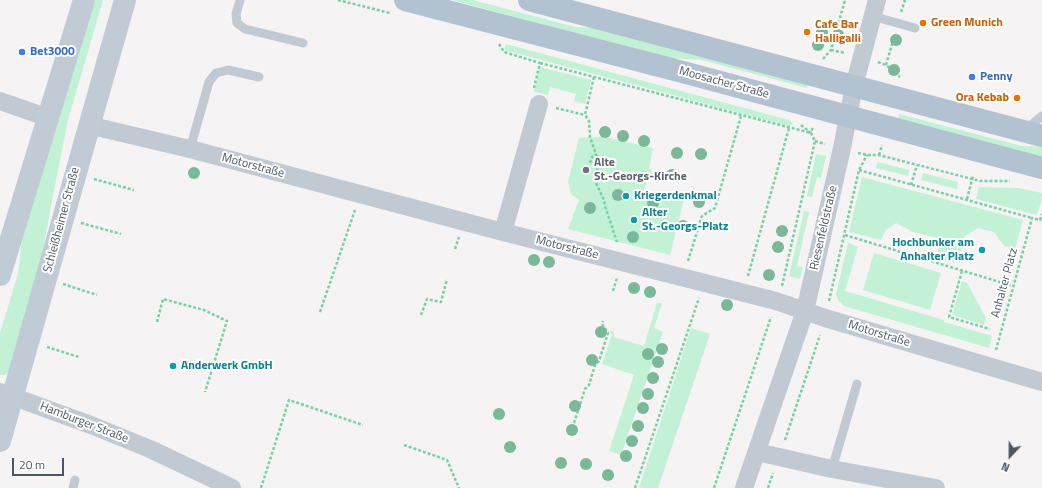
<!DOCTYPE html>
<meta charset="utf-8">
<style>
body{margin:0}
#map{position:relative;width:1042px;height:488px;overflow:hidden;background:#f5f3f3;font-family:"Titillium Web",sans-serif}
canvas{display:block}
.north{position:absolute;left:990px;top:436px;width:40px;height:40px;-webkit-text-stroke:3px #fff;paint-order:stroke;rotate:202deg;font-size:11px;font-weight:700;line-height:16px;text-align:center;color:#4a5661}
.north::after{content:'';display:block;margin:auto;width:14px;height:18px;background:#4a5661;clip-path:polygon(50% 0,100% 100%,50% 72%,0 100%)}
.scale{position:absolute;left:12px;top:458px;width:52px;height:18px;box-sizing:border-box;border:2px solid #4a5661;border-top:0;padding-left:5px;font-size:12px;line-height:14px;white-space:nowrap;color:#4a5661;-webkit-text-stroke:3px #fff;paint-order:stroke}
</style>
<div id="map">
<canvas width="1042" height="488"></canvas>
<div class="north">N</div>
<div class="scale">20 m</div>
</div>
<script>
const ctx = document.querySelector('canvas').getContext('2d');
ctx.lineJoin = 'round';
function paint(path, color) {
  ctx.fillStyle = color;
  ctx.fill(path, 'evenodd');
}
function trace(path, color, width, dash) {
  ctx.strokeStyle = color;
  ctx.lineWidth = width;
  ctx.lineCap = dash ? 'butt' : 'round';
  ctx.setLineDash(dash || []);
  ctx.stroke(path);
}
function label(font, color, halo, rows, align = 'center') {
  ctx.font = font + ' "Titillium Web",sans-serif';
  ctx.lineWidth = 4;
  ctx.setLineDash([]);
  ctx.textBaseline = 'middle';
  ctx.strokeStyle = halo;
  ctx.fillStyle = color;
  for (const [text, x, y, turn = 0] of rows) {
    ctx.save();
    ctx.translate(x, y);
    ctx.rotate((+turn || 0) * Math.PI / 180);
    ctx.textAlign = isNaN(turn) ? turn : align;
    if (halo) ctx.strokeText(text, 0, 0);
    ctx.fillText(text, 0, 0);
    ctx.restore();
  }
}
const green = new Path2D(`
 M93,0H103L68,120L52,201L40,267L8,373L6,375H0V333L18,274L22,239Z
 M452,0H473L575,27L607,28L808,82L807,88L702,60L669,58Z
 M506,44L789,120L793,123L792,125L789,126L504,50Z
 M540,67L591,80L585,104L574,101L576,94L550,87L548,95L534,92Z
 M899,114L1022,146L1042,147V157L898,119Z
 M590,137H605L653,148L649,169L652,170L643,191L665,193L684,199L670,255L568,229L579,200L571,194L568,182L579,138Z
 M816,154L826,156L821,178L817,177L812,197L807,196Z
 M877,162L909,170L908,176L876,168Z
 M923,173L958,182L957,189L921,180Z
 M862,177L1023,220L1015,249L1004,246L994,232L978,228L964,237L960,254L955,263L936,257L941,239L913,232L896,223L886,230L881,240L849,232Z
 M979,187L1018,188L1042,193V199L1037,215L976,199Z
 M804,211L809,212L797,266L803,267L800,279L789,276Z
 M848,243L858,247L845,291L944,320V322L992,336L989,348L844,306L838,300L836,294Z
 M874,253L941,273L930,310L863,290Z
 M962,281L967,283L986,318L984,325L952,315Z
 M657,303H662L654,328L663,332L621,455L609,451L634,375L602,364L612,335L610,331L612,330L614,334V337L644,346Z
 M691,328L710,334L658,488H639Z`);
const path = new Path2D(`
 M338,0L390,13
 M901,12L905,0
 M499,44L504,52L540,63L534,88
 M831,50L845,53
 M823,59L831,50L845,0
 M878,62L886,65L900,77
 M540,63L811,133
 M886,65L895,34
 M594,77L585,115L589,121L590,137L598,160L596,183L604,200L605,206L617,242
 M556,108L585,115
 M801,125L811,133
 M815,141L825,144
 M858,153L867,155H879L980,181H1010
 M879,155L882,145
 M590,163L592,157L596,154
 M859,170L1032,218
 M94,179L134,190
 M911,185L917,165
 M967,199L973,176
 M81,223L121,234
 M845,235L1013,286
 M455,249L459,237
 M688,261L702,216L715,208L741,116
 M962,271L949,317L990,329
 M748,276L789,128
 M63,284L97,295
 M782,286L815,141L811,133L813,126
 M613,291L617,278
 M829,301L859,170L867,155
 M320,312L355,210
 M421,315L427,299L441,302L447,279
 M157,322L163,299L204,310L227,321L205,392
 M47,347L79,357
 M996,350L1032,218L1040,220L1042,214
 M574,423L585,389L589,385L595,365L599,361L608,333L602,324L603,321
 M785,440L820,335
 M404,445L447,460L459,488
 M261,488L289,400L363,425
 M635,488L699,298
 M714,488L771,317
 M768,488L773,473`);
const lane = new Path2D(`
 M240,0L236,14L237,23L245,29L303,43
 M872,16L915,28
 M1025,130L1042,116
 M190,149L209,82L216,73L228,70L259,77
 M832,469L857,384
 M73,488L75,480`);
const street = new Path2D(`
 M0,101L49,118
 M88,125L190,149L503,232L776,301L825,318L1042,382
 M503,232L539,104
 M0,392L91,425L150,449L232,488
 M757,452L832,469L936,488
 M744,488L805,311L842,148L854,86L877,0`);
const secondary = new Path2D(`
 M0,275L84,0
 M0,441L125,0`);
const primary = new Path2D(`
 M405,0L675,70L1042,168
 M529,0L1042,136`);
const trees = [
 [822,32],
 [838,35],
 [896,40],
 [818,45],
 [894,70],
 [605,132],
 [623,136],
 [644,141],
 [677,153],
 [701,154],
 [194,173],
 [672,175],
 [618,195],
 [699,202],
 [653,203],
 [590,208],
 [683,226],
 [782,231],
 [633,237],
 [778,247],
 [534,260],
 [549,262],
 [769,275],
 [634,288],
 [650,292],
 [727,305],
 [601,332],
 [662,349],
 [648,354],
 [592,360],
 [658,362],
 [653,378],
 [648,394],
 [575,406],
 [643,408],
 [499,414],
 [638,426],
 [572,430],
 [632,441],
 [510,447],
 [626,456],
 [561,463],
 [586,464],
 [608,475]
];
const markers = [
 [923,23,4,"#e8710a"],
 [807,32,4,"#e8710a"],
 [22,52,4,"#3f7fe0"],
 [972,77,4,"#3f7fe0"],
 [1017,98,4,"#e8710a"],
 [586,170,4,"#6b7280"],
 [626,196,4,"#0f9aa8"],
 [634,220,4,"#0f9aa8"],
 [982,250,4,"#0f9aa8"],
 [173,366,4,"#0f9aa8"]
];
const foodNames = [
 ["Green Munich",931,23],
 ["Cafe Bar",815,25],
 ["Halligalli",815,39],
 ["Ora Kebab",1009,98,"right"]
];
const shopNames = [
 ["Bet3000",30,52],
 ["Penny",980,77]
];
const streetNames = [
 ["Moosacher Straße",724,83,15],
 ["Motorstraße",253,166,15],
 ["Schleißheimer Straße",62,220,-75],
 ["Riesenfeldstraße",824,228,-77],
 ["Motorstraße",567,248,14],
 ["Anhalter Platz",1005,283,-75],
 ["Motorstraße",879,334,17],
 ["Hamburger Straße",84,423,21]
];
const worshipNames = [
 ["Alte",594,163],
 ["St.-Georgs-Kirche",594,177]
];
const cultureNames = [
 ["Kriegerdenkmal",634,196],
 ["Alter",642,213],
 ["St.-Georgs-Platz",642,227],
 ["Hochbunker am",974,243,"right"],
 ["Anhalter Platz",974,257,"right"],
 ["Anderwerk GmbH",181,366]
];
paint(green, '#c3f1d5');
trace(path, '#7ad0a6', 2.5, [3, 2]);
trace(lane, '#c1cad2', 9);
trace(street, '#c1cad2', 18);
trace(secondary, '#c1cbd6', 22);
trace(primary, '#b3c2d1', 22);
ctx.fillStyle = '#7bb799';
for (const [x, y] of trees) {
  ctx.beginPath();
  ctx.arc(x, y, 6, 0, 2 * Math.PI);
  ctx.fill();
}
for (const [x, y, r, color] of markers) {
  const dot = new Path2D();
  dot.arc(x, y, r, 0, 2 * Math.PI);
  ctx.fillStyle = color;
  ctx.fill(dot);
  trace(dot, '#fff', 1.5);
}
label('bold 12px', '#c56008', '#fff', foodNames, 'left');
label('bold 12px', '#366cbe', '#fff', shopNames, 'left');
label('12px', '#4a5661', '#fff', streetNames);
label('bold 12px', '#5b616d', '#fff', worshipNames, 'left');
label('bold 12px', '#0d838f', '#fff', cultureNames, 'left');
</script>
